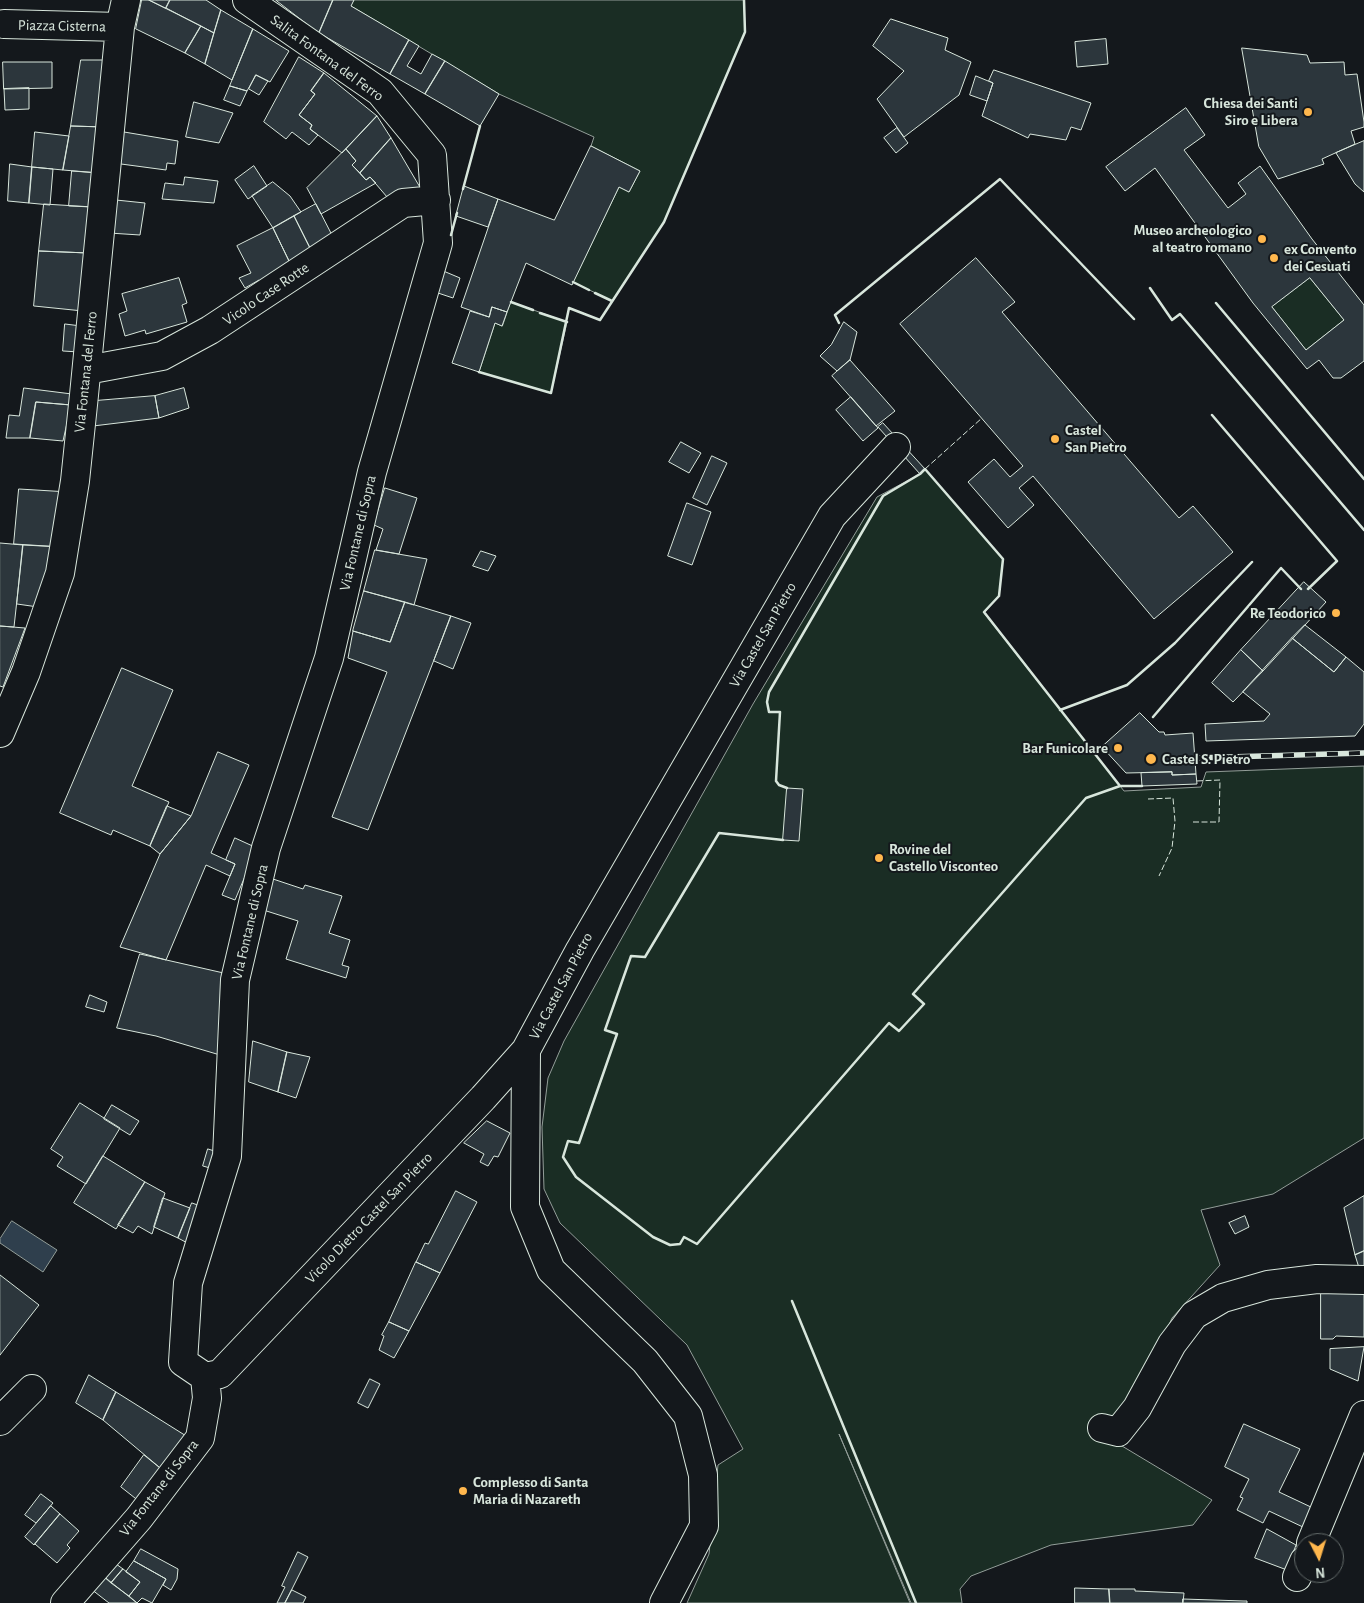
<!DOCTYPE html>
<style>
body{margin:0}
#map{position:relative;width:1364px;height:1603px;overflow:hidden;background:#14181c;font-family:"Alegreya Sans",sans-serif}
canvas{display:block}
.north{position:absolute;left:1294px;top:1533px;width:50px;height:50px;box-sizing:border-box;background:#14181c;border:1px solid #626a69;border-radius:50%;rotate:175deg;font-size:14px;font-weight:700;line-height:20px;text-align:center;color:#d8e6dc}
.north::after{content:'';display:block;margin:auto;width:18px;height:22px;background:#ffb74d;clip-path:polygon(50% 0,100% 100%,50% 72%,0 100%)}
</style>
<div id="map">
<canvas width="1364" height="1603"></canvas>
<div class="north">N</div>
</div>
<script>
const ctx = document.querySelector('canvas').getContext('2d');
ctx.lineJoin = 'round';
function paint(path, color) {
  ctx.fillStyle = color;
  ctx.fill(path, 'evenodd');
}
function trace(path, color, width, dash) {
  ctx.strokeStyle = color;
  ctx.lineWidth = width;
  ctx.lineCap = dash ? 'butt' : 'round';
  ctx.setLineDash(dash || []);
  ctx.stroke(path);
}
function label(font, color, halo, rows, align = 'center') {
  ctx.font = font + ' "Alegreya Sans",sans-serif';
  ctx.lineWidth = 4;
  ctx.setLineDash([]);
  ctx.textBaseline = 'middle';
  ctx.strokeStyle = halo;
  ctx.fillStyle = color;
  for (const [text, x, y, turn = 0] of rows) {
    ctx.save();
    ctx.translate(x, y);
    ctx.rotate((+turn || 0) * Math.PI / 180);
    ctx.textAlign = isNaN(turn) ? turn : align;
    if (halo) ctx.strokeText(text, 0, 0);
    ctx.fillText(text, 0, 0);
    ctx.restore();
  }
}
const green = new Path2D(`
 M354,0H744L745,32L664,222L612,301L573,282L619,187L629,192L640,171L591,146L594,137L499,94L351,6Z
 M1310,278L1344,320L1306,350L1272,307Z
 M511,302L567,322L551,393L479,372L495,323L502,326Z
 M925,469L1003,559L999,596L984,613L1124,791L1201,787L1206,772L1364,766V1138L1273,1194L1201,1210L1220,1265L1172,1318L1117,1443L1212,1500L1193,1525L1051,1545L971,1576L960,1589L962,1603H911L839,1434L910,1603H687L709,1554L718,1465L743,1449L687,1345L560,1223L544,1189L542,1127L548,1078L564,1041L753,704L877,497L920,474Z`);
const water = new Path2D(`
 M12,1221L57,1250L43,1272L0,1243V1239Z`);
const building = new Path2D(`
 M142,0H149L201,26L185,53L136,29Z
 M149,0H170L166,8Z
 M170,0H206L221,10L214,33L166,8Z
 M276,0H333L319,33Z
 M333,0H354L351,6L409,40L390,74L319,33Z
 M221,10L253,29L232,80L205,64Z
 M891,19L948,38L945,50L971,62L959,95L904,137L877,99L904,71L873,46Z
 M201,26L214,33L205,64L185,53Z
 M253,29L289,51L270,82L256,75L247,91L230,86Z
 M1106,39L1108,64L1077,67L1075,42Z
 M409,40L419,46L407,66L421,74L432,54L445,61L425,94L390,74Z
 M1242,48L1307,55L1310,63L1344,62L1345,75L1357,74L1364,122V127L1351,131L1355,144L1322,159L1324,164L1278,179L1259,147Z
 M299,57L324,73L311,91L315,94L299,115L312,125L310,129L318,135L309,145L292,132L286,139L264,122Z
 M81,60H111L105,127L71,126Z
 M445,61L499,94L480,126L425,94Z
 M3,62H52V88L4,89Z
 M994,70L1091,103L1081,130L1071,127L1066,140L1030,134L1028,138L982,116L993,83L989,81Z
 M324,73L377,116L342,153L310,129L312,125L299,115L315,94L311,91Z
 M256,75L268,81L259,95L249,89Z
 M976,76L993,83L987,101L970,95Z
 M230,86L247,91L240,106L224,100Z
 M29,88V109L5,110L4,89Z
 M194,102L233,113L219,143L186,137Z
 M1186,108L1205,135L1184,150L1228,208L1246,194L1238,183L1260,166L1312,239L1364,305V361L1341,378H1333L1319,360L1307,369L1253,303L1155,168L1125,191L1106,167ZM1310,278L1344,320L1306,350L1272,307Z
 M377,116L391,138L360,173L352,165L356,161L346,149Z
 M71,126L105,127L99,173L63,170Z
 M897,128L908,143L896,153L884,138Z
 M35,132L69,136L63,170L32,167Z
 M124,132L178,141L175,164L167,163L166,170L121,164Z
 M391,138L421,189L393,204L370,177L366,180L360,173Z
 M1364,141V192L1355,184L1336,153Z
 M591,146L640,171L629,192L619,187L572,285L526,263L507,312L492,307L489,317L461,307L498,199L554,220Z
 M346,149L356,161L352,165L366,180L370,177L376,183L321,214L307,188Z
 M10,164L32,167L29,203L8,201Z
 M254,166L267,186L248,199L235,180Z
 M32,167L53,169L50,205L29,203Z
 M72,171L99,173L93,207L69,206Z
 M185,177L218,181L214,203L162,199L165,183L183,185Z
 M273,182L290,196L301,212L273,228L252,196Z
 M464,186L498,199L488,227L456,216Z
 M116,200L145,203L140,235L109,233Z
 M44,204L93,207L88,253L39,251Z
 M316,204L333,237L311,250L294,216Z
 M294,216L311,250L290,263L273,228Z
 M273,228L290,263L259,281V280L245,288L239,278L251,273L237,246Z
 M39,251L88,253L83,311L34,306Z
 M976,258L1015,302L1002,312L1179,518L1193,506L1233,552L1154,619L1033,476L1019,488L1034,505L1008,528L968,482L994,459L1010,477L1023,466L900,324Z
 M441,270L460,278L453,298L435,292Z
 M179,278L187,303L182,305L187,322L146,334L145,330L125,336L119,314L127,311L122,294Z
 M492,307L507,312L502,326L495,323L479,372L452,363L470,311L489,317Z
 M844,322L857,332L850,360L837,371L820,356L831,345Z
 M65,324L81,326L79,352L63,351Z
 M850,360L895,411L876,426L832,376Z
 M24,388L72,394L71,405L36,402L30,438H6L9,415L19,416Z
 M184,388L189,408L159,418L155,396Z
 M155,396L159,418L93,426L95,401Z
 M851,397L878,428L863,441L836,410Z
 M36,402L71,405L63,441L30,438Z
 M883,423L925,469L920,474L878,427Z
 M681,442L701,453L689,473L669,462Z
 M712,456L727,463L707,505L693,498Z
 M385,488L417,498L399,554L376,550L383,529L374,525Z
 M19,489L69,492L62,547L14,544Z
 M687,503L711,512L692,565L668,556Z
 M0,543L23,545L14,627L0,626Z
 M23,545L62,547L45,608L17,604Z
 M375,550L427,559L414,605L364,591Z
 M481,551L496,556L488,571L473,566Z
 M1304,582L1326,602L1263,671L1241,650Z
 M364,591L405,602L390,642L353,631Z
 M405,602L451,616L368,830L332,817L387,672L348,658L353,631L390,642Z
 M451,616L471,623L453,669L434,661Z
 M1305,625L1346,657L1334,672L1292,638Z
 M0,626L25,628L3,687L0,686Z
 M1292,638L1334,672L1346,657L1364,672V724L1355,736L1206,741L1205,724L1264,721L1270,714L1243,692Z
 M1241,650L1263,671L1233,702L1212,683Z
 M122,668L173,690L132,786L169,802L150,846L113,830L111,835L60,813Z
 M1140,713L1159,732H1164L1165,735L1193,733L1196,774L1172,775V772L1126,773L1102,747Z
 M218,752L249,765L211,853L235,864L230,876L206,865L166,960L120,947L160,854L191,816Z
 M1172,772V775L1196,774L1197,784L1142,786L1141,773Z
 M787,788L803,789L799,841L783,840Z
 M167,806L191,816L160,854L150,846Z
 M235,838L257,848L235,900L222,895L235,864L226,860Z
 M267,877L303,889L305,885L342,896L329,933L350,940L342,965L349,967L346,978L286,959L298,921L257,908Z
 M140,954L228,974L220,1055L156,1036L117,1028Z
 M90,995L107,1002L104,1012L86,1007Z
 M253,1041L287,1052L278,1092L249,1082Z
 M287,1052L310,1057L296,1098L278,1092Z
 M80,1103L120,1128L86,1184L57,1166L63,1157L51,1149Z
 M112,1105L139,1121L130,1135L104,1119Z
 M487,1121L510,1133L498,1157L494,1156L488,1166L480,1162L484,1154L464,1143Z
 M208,1149L221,1153L217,1170L203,1166Z
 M103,1156L145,1182L116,1229L74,1203Z
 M145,1182L165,1193L152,1234L138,1226L133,1233L118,1225Z
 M456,1191L477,1202L440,1273L416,1262L425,1243L428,1244Z
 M1364,1196V1251L1355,1255L1344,1208Z
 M163,1198L190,1208L178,1238L154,1227Z
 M192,1203L206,1208L193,1246L178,1238Z
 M1245,1216L1249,1227L1235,1234L1229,1223Z
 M1364,1251V1270L1360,1271L1355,1255Z
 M416,1262L440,1273L409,1331L389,1322Z
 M0,1275L39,1305L0,1355Z
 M1321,1289H1364V1337L1336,1336L1333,1339H1321Z
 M389,1322L409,1331L394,1358L379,1350L384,1336L382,1335Z
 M1364,1347L1358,1381L1330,1369V1349Z
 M89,1375L116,1392L103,1420L76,1403Z
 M370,1379L380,1384L368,1408L358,1403Z
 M116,1392L191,1439L165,1472L103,1420Z
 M1244,1424L1300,1449L1279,1492L1313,1508L1305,1528L1269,1511L1263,1523L1237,1510L1243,1498L1240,1497L1249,1479L1225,1467Z
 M144,1455L165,1472L140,1502L121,1487Z
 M41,1494L53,1503L36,1523L25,1515Z
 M51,1506L60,1514L34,1545L25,1537Z
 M60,1514L79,1531L67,1545L70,1548L57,1563L35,1544Z
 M1267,1529L1296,1545L1287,1570L1255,1558Z
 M141,1549L178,1569L177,1579L171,1590L163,1585L166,1579L134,1561Z
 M298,1552L308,1557L285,1603H277L285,1587L282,1586Z
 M112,1561L123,1569L111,1583L102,1575Z
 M134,1561L166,1579L152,1603L142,1598L137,1603L129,1596L140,1582L126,1572Z
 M123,1569L140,1582L129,1596L111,1583Z
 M102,1575L137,1603H109L91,1589Z
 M1075,1588L1109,1589L1110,1603H1075Z
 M1109,1589H1135V1591L1184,1593L1183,1603H1110Z
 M292,1590L306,1597L303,1603H285Z
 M1183,1599L1244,1601H1247V1603H1183Z`);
const minor = new Path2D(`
 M4,24L120,27
 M87,370L162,356L210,330L403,203L436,200
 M0,733L26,672L60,573L75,481L84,395L120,27L126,0
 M205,1377L183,1362L188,1283L227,1156L235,980L266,848L329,658L372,472L438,243L432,155L380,92L247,0
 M205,1377L220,1374L483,1098L526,1050
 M0,1421L32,1389
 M1102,1428L1118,1432L1137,1408L1172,1344L1194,1315L1223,1298L1268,1285L1317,1279L1364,1280
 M1311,1543L1364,1415
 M1297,1577L1304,1561
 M65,1603L139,1518L200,1438L207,1398L205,1377
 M664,1603L704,1526L703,1475L688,1416L645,1361L551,1270L525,1207L526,1050L580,950L832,516L896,447`);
const rail = new Path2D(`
 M1195,758L1364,753`);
const fence = new Path2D(`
 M925,469L982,418
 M1148,799L1173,798L1175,821L1172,848L1159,876
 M1193,822H1219L1220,780L1196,781`);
const wall = new Path2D(`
 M463,189L480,126
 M451,235L457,213
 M573,282L589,290
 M1150,288L1172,320L1180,314L1364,530
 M595,293L612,301
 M511,302L533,310
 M1216,303L1364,479
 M540,313L567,322
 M839,323L835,315L1000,179L1134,319
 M479,372L551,393L569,308L600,320L664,222L745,32L744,0
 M1212,415L1337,561L1308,589
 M1060,710L1127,685L1175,643L1252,562
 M1153,717L1281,568L1301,589
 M1120,786H1142
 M783,840L719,833L645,957L631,956L605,1030L617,1034L579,1143L568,1141L563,1157L576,1177L653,1237L670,1245L680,1244L684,1237L697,1244L889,1023L899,1031L924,1004L913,994L1086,798L1120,786L984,612L999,596L1003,559L925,469L920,474L883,496L769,692L767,702L769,712H780L776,781L779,785L787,788
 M792,1301L916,1603`);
const markers = [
 [1308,112,5,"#ffb74d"],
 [1262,239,5,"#ffb74d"],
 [1274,258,5,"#ffb74d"],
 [1055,439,5,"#ffb74d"],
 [1336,613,5,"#ffb74d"],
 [1118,748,5,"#ffb74d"],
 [1151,759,6,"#ffb74d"],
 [879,858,5,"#ffb74d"],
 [463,1491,5,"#ffb74d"]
];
const streetNames = [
 ["Piazza Cisterna",62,26,1],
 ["Salita Fontana del Ferro",327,58,36],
 ["Vicolo Case Rotte",266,294,-34],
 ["Via Fontana del Ferro",86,372,-84],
 ["Via Fontane di Sopra",358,533,-77],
 ["Via Castel San Pietro",763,635,-60],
 ["Via Fontane di Sopra",250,922,-77],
 ["Via Castel San Pietro",561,986,-62],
 ["Vicolo Dietro Castel San Pietro",369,1218,-46],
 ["Via Fontane di Sopra",159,1488,-52]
];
const poiNames = [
 ["Chiesa dei Santi",1298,103,"right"],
 ["Siro e Libera",1298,120,"right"],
 ["Museo archeologico",1252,230,"right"],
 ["al teatro romano",1252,247,"right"],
 ["ex Convento",1284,249],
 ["dei Gesuati",1284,266],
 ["Castel",1065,430],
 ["San Pietro",1065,447],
 ["Re Teodorico",1326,613,"right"],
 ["Bar Funicolare",1108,748,"right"],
 ["Castel S. Pietro",1162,759],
 ["Rovine del",889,849],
 ["Castello Visconteo",889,866],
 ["Complesso di Santa",473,1482],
 ["Maria di Nazareth",473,1499]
];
paint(green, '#1a2d24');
trace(green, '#939e99', 1);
paint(water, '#2f3f4d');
trace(water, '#939e99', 1);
paint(building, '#2c363c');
trace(building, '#d8e6dc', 1);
trace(minor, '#d8e6dc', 30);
trace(minor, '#14181c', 28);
trace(rail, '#d8e6dc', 5.5);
trace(rail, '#14181c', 4, [11]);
trace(fence, '#d8e6dc', 1, [6, 2.5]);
trace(wall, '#d8e6dc', 2.5);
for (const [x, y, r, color] of markers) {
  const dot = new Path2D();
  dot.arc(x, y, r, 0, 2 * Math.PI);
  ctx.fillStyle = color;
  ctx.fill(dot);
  trace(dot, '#14181c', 2);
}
label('15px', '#d8e6dc', '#14181c', streetNames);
label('bold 15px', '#d8e6dc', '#14181c', poiNames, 'left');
</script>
